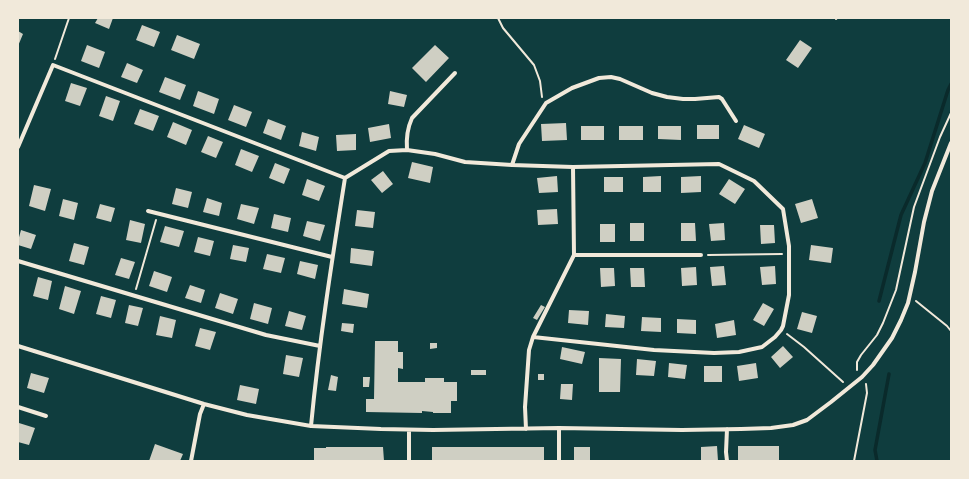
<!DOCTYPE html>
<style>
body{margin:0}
#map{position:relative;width:969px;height:479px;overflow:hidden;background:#0f3d3e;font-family:"DejaVu Sans",sans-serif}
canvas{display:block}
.frame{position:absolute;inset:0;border:19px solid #f1e9da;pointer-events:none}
</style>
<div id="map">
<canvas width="969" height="479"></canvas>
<div class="frame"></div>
</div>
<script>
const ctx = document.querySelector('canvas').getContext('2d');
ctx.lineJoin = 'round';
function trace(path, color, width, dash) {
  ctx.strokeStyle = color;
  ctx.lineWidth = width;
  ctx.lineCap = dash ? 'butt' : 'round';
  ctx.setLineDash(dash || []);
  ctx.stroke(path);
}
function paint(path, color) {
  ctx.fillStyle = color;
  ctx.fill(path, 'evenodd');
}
const stream = new Path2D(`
 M879,301L901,215L925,163L948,90L951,84
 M877,461L875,450L889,374`);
const building = new Path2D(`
 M98,18H113L109,29L95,23Z
 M142,25L160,32L154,47L136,40Z
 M18,31L23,34L18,46Z
 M177,35L200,44L194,59L171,50Z
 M800,40L812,48L798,68L786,60Z
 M87,45L105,52L99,68L81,61Z
 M435,45L449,58L426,82L412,68Z
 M127,63L143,70L137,83L121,77Z
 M165,77L186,85L180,100L159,92Z
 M71,83L87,88L80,106L65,101Z
 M198,91L219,99L214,114L193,106Z
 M390,91L407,95L404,107L388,104Z
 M106,96L120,101L113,121L99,116Z
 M234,105L252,112L246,127L228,120Z
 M140,109L159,116L153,131L134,124Z
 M268,119L286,126L281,140L263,133Z
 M173,122L192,130L186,145L167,137Z
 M566,123L567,140L542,141L541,124Z
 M389,124L391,138L370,142L368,128Z
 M697,125H719V139H697Z
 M744,125L765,134L759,148L738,139Z
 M581,126H604V140H581Z
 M619,126H643V140H619Z
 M658,126H681V140L658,139Z
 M302,132L319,137L316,151L299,146Z
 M356,134V150L337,151L336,135Z
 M208,136L223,142L216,158L201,152Z
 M241,149L259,156L252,172L235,165Z
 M412,162L433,167L430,183L408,178Z
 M275,163L290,169L284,184L269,178Z
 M383,171L393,184L382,193L371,180Z
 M557,176L558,192L539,193L537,178Z
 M661,176V192H643V177Z
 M701,176V192L681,193V177Z
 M604,177H623V192H604Z
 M307,179L325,186L319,201L302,195Z
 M729,179L745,189L735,204L719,194Z
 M34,185L51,189L45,211L29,206Z
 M176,188L192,192L188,208L172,204Z
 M207,198L222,203L219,216L203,212Z
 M63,199L78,203L74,220L59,216Z
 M812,199L818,218L801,223L795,204Z
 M100,204L115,208L111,222L96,218Z
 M241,204L259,208L254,224L237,219Z
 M557,209L558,224L538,225L537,210Z
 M357,210L375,212L373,228L355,226Z
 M274,214L291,218L288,232L271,228Z
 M130,220L145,224L141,243L126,240Z
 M307,221L325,225L320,241L303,236Z
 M630,223H644V241H630Z
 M681,223H695L696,241H681Z
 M724,223L725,240L711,241L709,224Z
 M600,224H615V242H600Z
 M760,225H774L775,243L761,244Z
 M165,226L184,231L179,247L160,242Z
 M21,230L36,235L31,249L18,245V241Z
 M198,237L214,241L210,256L194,252Z
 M74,243L89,247L84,265L69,261Z
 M233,245L249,248L246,262L230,259Z
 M811,245L833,248L831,263L809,260Z
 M351,248L374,251L372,266L350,263Z
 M267,254L285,258L281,273L263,269Z
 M121,258L135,262L129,279L115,275Z
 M300,261L318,265L315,279L297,274Z
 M724,266L726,285L712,286L710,267Z
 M775,266L776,284L762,285L760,267Z
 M696,267L697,285L682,286L681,268Z
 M600,268H614L615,286L601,287Z
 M630,268H644L645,287H631Z
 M154,271L172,277L167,292L149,286Z
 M38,277L52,281L48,300L33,296Z
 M190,285L205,290L201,303L185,298Z
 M65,286L81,291L74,314L59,309Z
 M344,289L369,294L367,308L342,304Z
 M220,293L238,299L233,314L215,308Z
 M101,296L116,300L111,318L96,314Z
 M254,303L272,308L268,324L250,319Z
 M763,303L774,309L764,326L753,320Z
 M129,305L143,308L138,326L125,323Z
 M541,305L545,307L537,320L533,318Z
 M569,310L589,311L588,325L568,323Z
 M289,311L306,316L302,330L285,326Z
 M802,312L817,316L812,333L797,329Z
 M606,314L625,316L624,328L605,327Z
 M160,316L176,320L172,338L156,335Z
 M642,317L661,318V332L641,331Z
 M677,319L696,320V334L677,333Z
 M734,320L736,335L717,338L715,324Z
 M342,323L354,324L353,333L341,331Z
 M200,328L216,332L210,350L195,346Z
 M375,341H398V352H403V369L398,368V382H425V378H444V382H457V401H451V413H433V412L422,411V413L366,412V399H374Z
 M430,343H437V348L430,349Z
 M783,346L793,357L780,368L771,357Z
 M562,347L585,352L582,364L560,359Z
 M286,355L303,358L299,377L283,374Z
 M599,358L621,359L620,392H599Z
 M637,359L656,361L654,376L636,375Z
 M669,363L687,365L685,379L668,377Z
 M756,363L758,378L739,381L737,366Z
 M704,366H722V382H704Z
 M471,370H486V375H471Z
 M31,373L49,378L44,393L27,388Z
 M538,374H544V380H538Z
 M331,375L338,377L336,391L328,390Z
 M363,377H370L369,387H363Z
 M561,384H573L572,400L560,399Z
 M240,385L259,389L256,404L237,400Z
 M19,423L35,428L29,445L18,442V427Z
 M155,444L183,454L180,461H149Z
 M717,446L718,461H701V447Z
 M738,446H779V461H738Z
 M326,447H383L384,461H314V448H326Z
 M432,447H544V461H432Z
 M574,447H590V461H574Z`);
const path = new Path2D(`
 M498,18L503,28L534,65L540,81L542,97
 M836,19L837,18
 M55,59L69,18
 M708,255L782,254
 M136,289L156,220
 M916,301L947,326L951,331
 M787,334L804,347L843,382
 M857,370V362L861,355L877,335L883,323L896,290L914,207L940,137L951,113
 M854,461L867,393L866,384`);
const minor = new Path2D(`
 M18,147L53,65L345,178L389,151L407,150L435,154L465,162L512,165L573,167L719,164L754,181L783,209L789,246V295L783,326L781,330L775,337L762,347L739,352L714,353L654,350L533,337L529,350L525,407L526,429
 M407,150C406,138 407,129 412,118L455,73
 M512,165L519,144L546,103L572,88L599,78L611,77L620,79L652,93L667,97L683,99H695L719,97L722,99L736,121
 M148,211L332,257
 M574,255H701
 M18,261L266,335L320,346
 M533,337L574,255L573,167
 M18,346L204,404L247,415L311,426L381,429L433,430L559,428L682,430L741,429L771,428L793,425L807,420L831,402L862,377L873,365L892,338L901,320L908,303L915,272L924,222L932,191L951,143
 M18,407L46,416
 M311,426C319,343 332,260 345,178
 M559,428V461
 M191,461L200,414L204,404
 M409,461V430
 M727,461L726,452L727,429`);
trace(stream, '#0a2a2b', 3.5);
paint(building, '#cfcfc3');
trace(path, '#f1e9da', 2);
trace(minor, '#f1e9da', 4);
</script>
